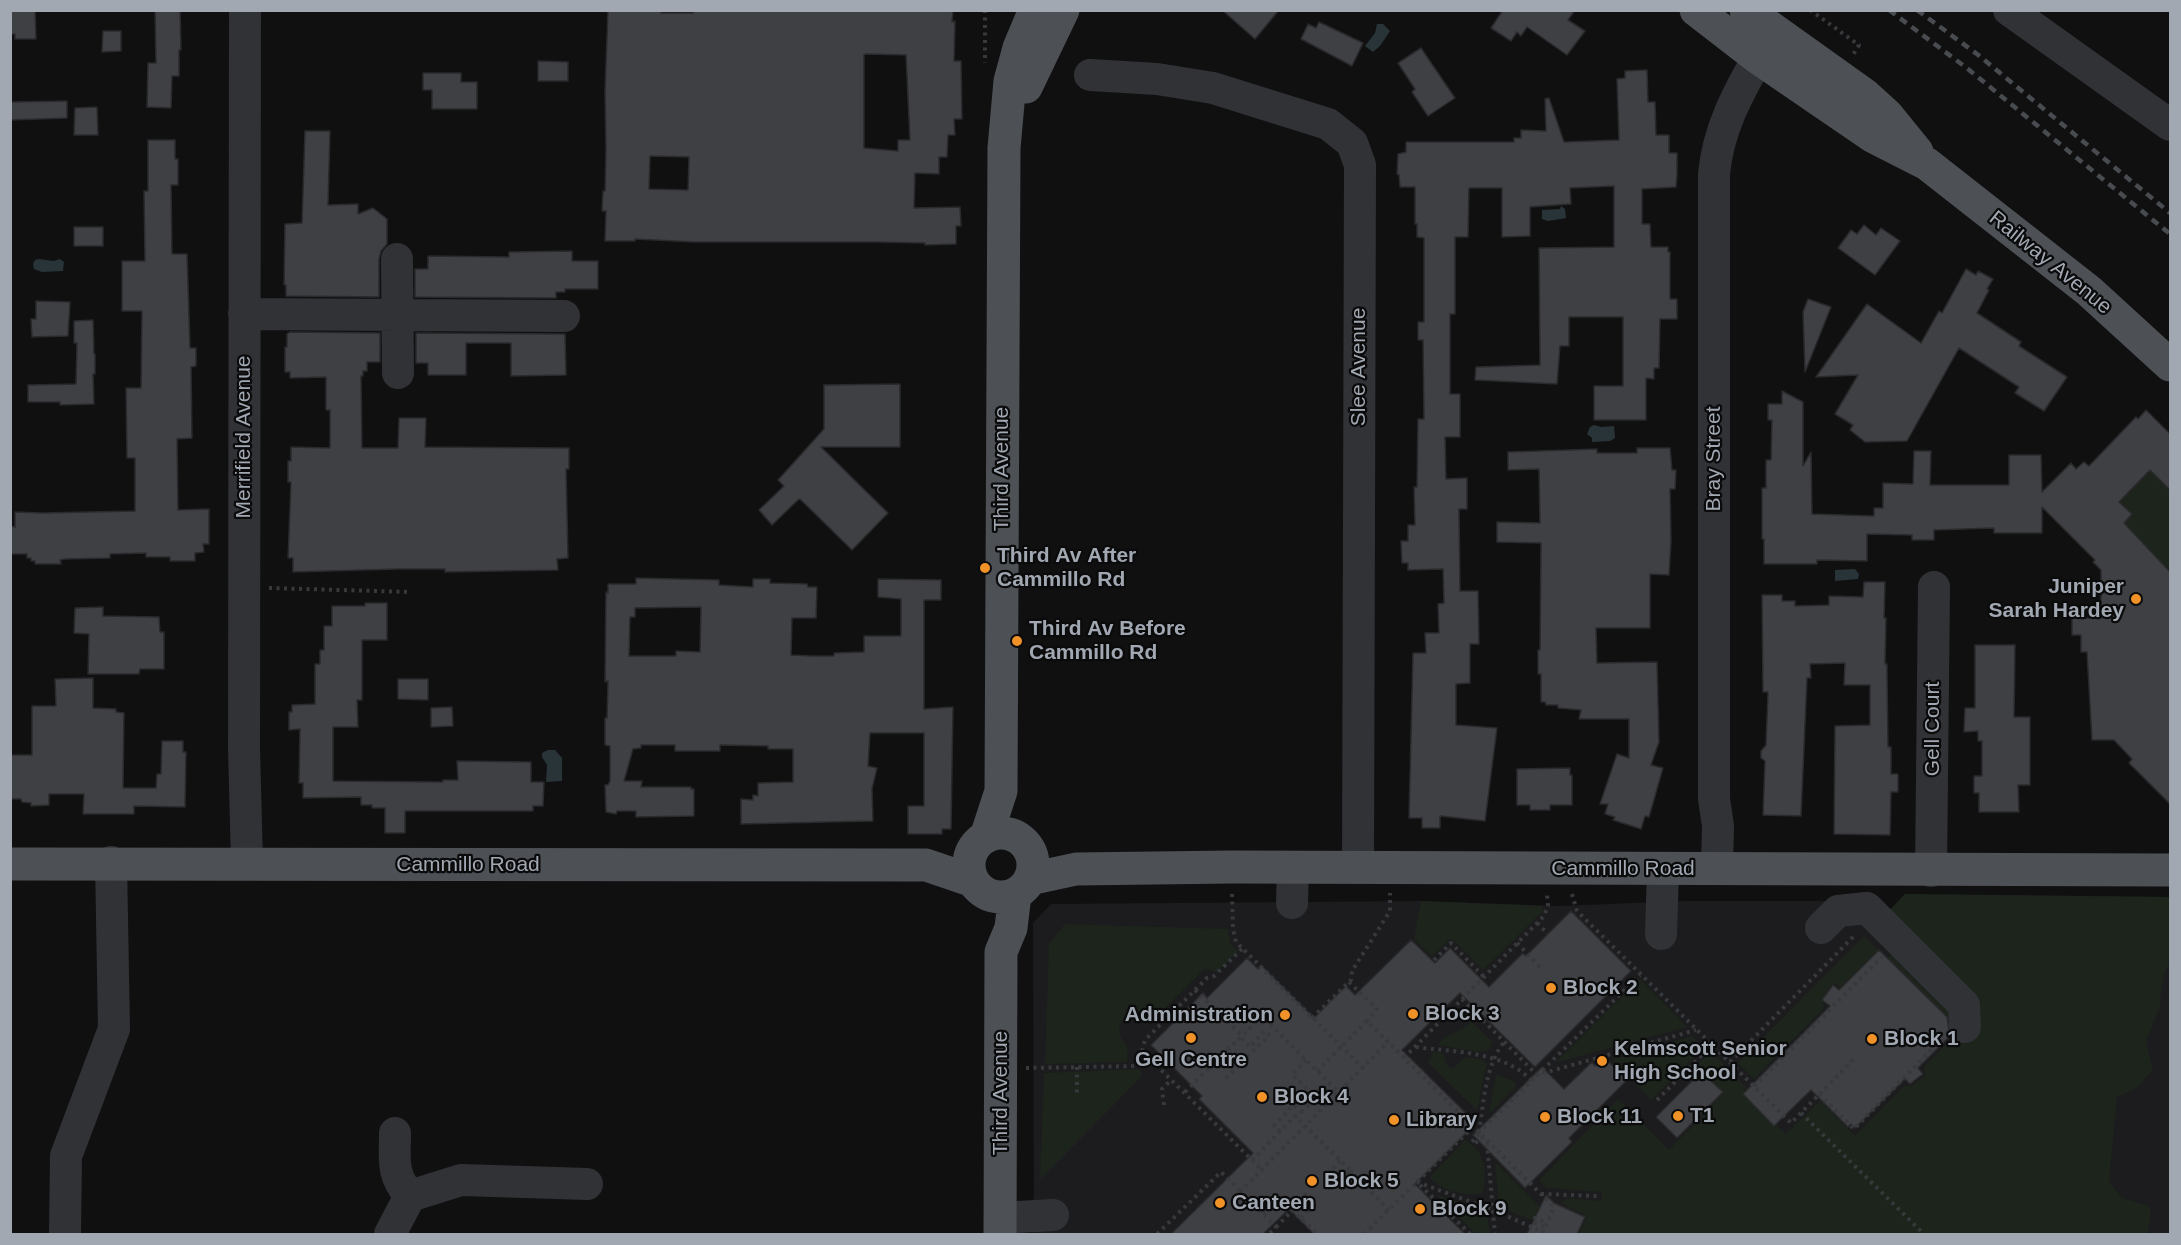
<!DOCTYPE html>
<style>
body{margin:0}
#map{position:relative;width:2181px;height:1245px;overflow:hidden;background:#101011;font-family:Helvetica,sans-serif}
canvas{display:block}
.frame{position:absolute;inset:0;border:12px solid #a1a8b2;pointer-events:none}
</style>
<div id="map">
<canvas width="2181" height="1245"></canvas>
<div class="frame"></div>
</div>
<script>
const ctx = document.querySelector('canvas').getContext('2d');
ctx.lineJoin = 'round';
function paint(path, color) {
  ctx.fillStyle = color;
  ctx.fill(path, 'evenodd');
}
function trace(path, color, width, dash) {
  ctx.strokeStyle = color;
  ctx.lineWidth = width;
  ctx.lineCap = dash ? 'butt' : 'round';
  ctx.setLineDash(dash || []);
  ctx.stroke(path);
}
function label(font, color, halo, rows, align = 'center') {
  ctx.font = font + ' Helvetica,sans-serif';
  ctx.lineWidth = 4.5;
  ctx.setLineDash([]);
  ctx.textBaseline = 'middle';
  ctx.strokeStyle = halo;
  ctx.fillStyle = color;
  for (const [text, x, y, turn = 0] of rows) {
    ctx.save();
    ctx.translate(x, y);
    ctx.rotate((+turn || 0) * Math.PI / 180);
    ctx.textAlign = isNaN(turn) ? turn : align;
    if (halo) ctx.strokeText(text, 0, 0);
    ctx.fillText(text, 0, 0);
    ctx.restore();
  }
}
const built = new Path2D(`
 M1905,894L2170,897V1234H1034L1033,923L1051,904L1421,901L1559,906L1685,901H1869L1884,916Z`);
const green = new Path2D(`
 M2158,463L2170,490V568L2158,580L2151,551L2129,532L2131,530L2124,523L2132,514L2117,500L2123,497L2145,473L2147,474Z
 M1905,894L2170,897V963L2165,971L2161,990L2160,1007L2146,1041L2153,1069L2138,1087L2117,1097L2109,1181L2122,1198L2146,1205L2151,1211L2148,1234H1579L1587,1216L1561,1203L1567,1198L1601,1201L1602,1192L1547,1188L1539,1180L1618,1099L1669,1150L1724,1093L1696,1066L1711,1051L1747,1088L1743,1092L1786,1134L1820,1101L1855,1136L1904,1086H1911L1925,1076L1924,1067L1960,1030L1888,958L1891,954L1863,926L1859,916L1972,1030L1884,916Z
 M1421,901L1543,906L1542,912L1483,970L1451,938L1432,956L1414,939Z
 M1065,924L1228,929L1230,943L1238,951L1217,972L1204,969L1153,1020L1139,1011C1127,1013 1116,1022 1120,1035C1121,1040 1126,1043 1127,1047C1128,1052 1127,1058 1127,1062L1045,1064L1049,944Z
 M1864,936L1878,950L1840,987L1833,983L1821,1000L1825,1007L1754,1079L1738,1063Z
 M1640,979L1687,1027L1555,1063Z
 M1471,1021L1493,1042L1488,1050L1478,1052L1438,1045C1447,1031 1462,1034 1471,1021Z
 M1692,1036L1704,1048L1651,1100L1612,1060Z
 M1433,1051L1443,1053L1447,1065L1452,1068L1455,1067L1465,1057L1479,1059L1487,1063L1477,1110L1428,1063Z
 M1137,1069L1141,1071L1142,1075L1140,1078L1040,1180L1044,1073Z
 M1496,1074L1516,1082L1515,1088L1489,1114Z
 M1465,1140C1484,1147 1489,1178 1482,1194C1467,1196 1438,1190 1430,1177Z
 M1495,1162L1538,1205L1542,1211L1535,1221L1499,1207Z
 M1436,1194L1482,1211L1487,1215L1490,1234H1476Z`);
const water = new Path2D(`
 M1377,24H1383L1390,31L1380,46L1373,52L1365,46L1375,33Z
 M1561,206L1565,209L1566,218L1548,221L1542,219V210L1560,209Z
 M39,259L54,261L60,259L64,262L63,271L42,272L34,269L33,264L35,260Z
 M1594,425L1601,427L1614,426L1615,438L1610,441L1592,442V438L1587,434L1590,427Z
 M1855,569L1859,574L1858,579L1835,581V570Z
 M548,750H555L562,758V781L546,782L547,765L542,757V753Z`);
const building = new Path2D(`
 M10,10H35L36,39H15V34H10Z
 M155,10H180L181,50H179V76H172L171,108L147,107L148,63H156Z
 M608,10H661V13H693L694,10H953L952,22L955,21L954,61H961L962,119H954L955,135H948L947,157H939V174L915,173L914,208L960,207L961,226H956V244L925,245V243L877,242H694L635,239V241H605L606,211H602L603,191H605L606,151L605,92ZM866,54L906,55L910,140H898V151L864,148V55ZM650,156L689,157L688,190L649,189Z
 M1222,10H1279L1255,39Z
 M1503,10H1575L1568,20L1585,31L1567,55L1527,27L1521,36L1517,32L1511,41L1491,28Z
 M1319,22L1363,43L1352,66L1301,39L1308,24L1316,28Z
 M103,31H121V51L102,52Z
 M1421,48L1455,98L1428,116L1412,92L1415,89L1398,63Z
 M538,61L568,62V81H538Z
 M1647,70L1648,102H1655L1656,135H1669V153H1677V175L1676,187L1642,189V224H1650L1651,247H1668V252H1670V299H1677V319H1660L1659,368H1654V379L1646,378V420H1594V386H1623V317H1569V346H1560L1557,384L1475,380L1476,367L1540,365L1539,248L1614,247V186L1570,188L1571,204L1530,207V236L1502,237V188H1469L1468,237H1455V314H1450V394H1460V437H1445L1446,479L1467,478V509H1459L1460,591H1478L1479,644H1470V683L1456,684V725L1497,728L1485,821L1440,816V828H1422V818H1409L1413,653H1426L1425,633H1439L1438,604L1444,603L1443,569L1408,570V563H1402L1401,541H1408V525H1415L1414,487H1417L1418,419H1424L1423,340H1418V322H1424V238L1417,237V224H1415V187H1400L1399,175L1397,174L1398,154L1406,152V142H1514V138H1521V130L1546,131L1545,99L1549,98L1564,142L1619,140L1617,79L1625,78V71Z
 M423,73H461V82H477V109H432V90H423Z
 M67,101V118L10,120V102Z
 M97,107L98,135H74L75,108Z
 M305,131H330L328,205L358,204V214L373,208L387,219V244L381,251L379,259V297L286,296V285H284L285,224L302,223Z
 M148,140H175V159H178V185H171L172,254H187L190,348H196V366L191,367L192,438L177,439L178,510L209,509V544H203L204,552L195,553V561H170V557H146V553L110,554V558L65,559L60,560L61,564H35V561H31V558H27V554H10V526L15,527V512L42,513L135,511V458H127L126,388H141L142,311H122V261H145L144,191H148Z
 M1864,225L1876,235L1881,228L1900,241L1875,275L1838,248L1851,230L1857,234Z
 M74,227H103V246H74Z
 M572,251V261H598V289H565V292H556V298L415,297V269H428V256L509,257V252Z
 M1966,269L1976,275L1978,271L1993,279L1987,289L1989,290L1977,313L2021,342L2019,346L2067,377L2044,411L2015,393L2019,387L1959,348L1907,441L1865,442L1850,430L1853,425L1835,414L1858,375L1816,377L1867,304L1921,343L1939,311L1942,313Z
 M1808,299L1831,307L1805,372L1803,312Z
 M36,301L70,302L68,336L32,337L31,319H36Z
 M93,320L94,354H95V374H93L94,404L60,405V402H28V385L76,384L77,343H74V321Z
 M290,332L380,333V362H367V371H363V376H361L362,448H398L399,418H426L425,447L569,448V469H566L568,558L557,559L558,570L445,572V569H398L293,572V558H288L291,482H288V461H291V447L330,448V410H326V377L290,378V372H285V347H287V334Z
 M416,333L565,334L566,375L511,376V343H466V375H428V363H416Z
 M900,384V447H821L888,513L852,550L801,500L799,499L772,525L759,510L784,486L778,480L824,429V385Z
 M1782,391L1803,402V466L1811,452L1812,514L1874,516V508H1883V483L1913,484L1914,451H1931L1930,485H2009V455H2041L2042,492L2071,463L2076,469L2084,462L2089,466L2136,417L2138,419L2146,410L2170,434V490L2150,470L2119,502L2132,514L2124,523L2170,572V804L2129,763L2132,759L2114,740H2092L2087,652H2081V635H2072V618H2101V570L2093,562L2095,560L2042,507V533H1994V528L1934,530V540H1912V535L1867,534V561L1817,560V564H1764V539H1762V488H1766V460H1771L1772,420H1768V404H1782Z
 M1637,448H1670L1672,470H1676L1675,489H1670L1671,541L1669,575L1650,574V628H1596L1597,663L1657,662L1659,742L1651,765L1663,768L1649,817L1645,816L1641,829L1613,820L1615,817L1605,814L1608,804H1600L1617,754L1629,758V719H1579L1581,710L1558,708V705H1546L1545,702H1541V674H1538V650H1540L1541,543L1497,542V522L1540,523L1539,469L1508,470V452L1597,449V453H1637Z
 M636,578L719,580V585L753,587V579H770V583L807,584L808,587H817L816,618H792L791,655L812,656H834V653L864,652V636H901V599L878,597V579L941,580V600H924V709L953,707L951,829H942V834H908V806H924V733H870L868,766L877,768L872,789L873,821L741,824V799L753,800V795L758,796V783L793,782V749H768V746L720,745V751H675V745H641V748L633,749L624,781H642L641,787H691V789H694V816L636,817V811H617L616,814L606,812L605,785H608L610,781V746L605,745V718H607L608,681L605,682L606,592L608,593V584H636ZM701,607L700,652L676,651V656H629L630,617H635V608Z
 M1864,582H1885L1884,618H1886L1885,664H1887V673L1888,747H1891V774H1898V792H1891L1890,835L1834,834L1835,726L1870,725V685H1844L1845,663L1810,664L1811,678H1807L1801,816L1763,815L1765,761L1761,758V751L1766,745L1768,692H1763L1762,595H1782V601H1795V606L1829,605V596L1863,597Z
 M365,603H387V640H362V700H357L358,727H333V781L443,782V780H458L457,761L531,762V782H544L543,806H533V811H405V833H385V808H372V805H361V797L303,798V783H299L300,729L289,730V712H292V705L315,704V664H320V650H324V626H332V606H365Z
 M103,607V616L159,617L160,632H164V669H140L139,674H88L89,634L74,633L75,608Z
 M1975,645H2015L2014,717H2030V785H2018L2019,812H1979V793H1974V776H1982V741H1978V731L1964,732L1965,708H1975Z
 M93,678V708L116,709V712L124,713L123,788H156L157,774H161L162,741H183V752H186L185,807L134,806V814H83L84,794H49V805L31,806V803L22,802L21,799H10V755H32V706H56L55,679Z
 M398,679H428V700L398,699Z
 M452,707L453,726L431,727V708Z
 M1570,768V775H1572V805H1550V810H1530V805H1517V769Z
 M1571,911L1631,971L1535,1067L1460,993L1402,1050L1476,1123L1415,1184L1465,1234H1314L1289,1209L1263,1234H1171L1253,1153L1199,1099L1202,1096L1151,1045L1203,993L1207,998L1247,958L1258,969L1261,965L1314,1018L1346,986L1355,995L1411,940L1435,963L1450,948L1489,987L1523,953L1526,956Z
 M1879,950L1947,1017L1950,1036L1918,1068L1923,1074L1910,1084L1905,1079L1855,1128L1851,1124L1848,1127L1811,1090L1774,1126L1743,1094L1830,1006L1822,1000L1833,985L1839,990Z
 M1604,1057L1627,1080L1569,1138L1572,1142L1525,1188L1473,1135L1542,1067L1564,1089L1592,1062L1595,1066Z
 M1701,1072L1723,1092L1677,1138L1656,1117Z
 M1546,1195L1554,1203L1585,1217L1577,1234H1527Z`);
const path = new Path2D(`
 M985,10V63
 M1810,10L1859,45L1853,55
 M269,588L411,592
 M1232,894L1233,929L1236,942L1363,1068
 M1572,894L1577,911L1791,1123L1854,1059
 M1537,923L1548,934
 M1517,943L1541,968
 M1242,949L1214,976L1207,978L1145,1040L1142,1051L1262,1170
 M1434,960L1451,943L1484,977
 M1349,982L1377,1009L1367,1021
 M1195,990L1242,1036
 M1462,999L1537,1075L1696,1030
 M1312,1018L1351,980L1352,971L1390,911V893
 M1416,1047C1453,1052 1504,1051 1532,1081
 M1404,1058L1544,916L1548,905L1547,895
 M1306,1060L1292,1074L1325,1106
 M1730,1062L1855,935
 M1077,1067V1094
 M1026,1068L1138,1066L1142,1051
 M1317,1071L1367,1021L1554,1207L1542,1234
 M1226,1078L1269,1035L1265,1031L1250,1047L1241,1038
 M1754,1086L1882,957
 M1185,1092L1262,1016L1338,1092
 M1819,1094L1854,1129L1943,1038
 M1657,1100L1712,1045
 M1164,1105L1162,1089L1171,1080
 M1301,1112L1316,1097
 M1801,1113L1924,1234
 M1280,1131L1274,1126L1294,1105L1301,1112L1296,1117
 M1479,1132C1484,1102 1485,1066 1504,1042
 M1478,1133L1640,975
 M1479,1134L1472,1142L1474,1144L1482,1138L1483,1139
 M1487,1143L1495,1234
 M1252,1160L1295,1116L1351,1171L1338,1184L1328,1174L1340,1160
 M1350,1171L1389,1210
 M1417,1182L1493,1210L1548,1234
 M1420,1185L1470,1234
 M1240,1192L1388,1042
 M1541,1194L1599,1196
 M1263,1214L1280,1197L1292,1210
 M1301,1218L1314,1205L1305,1195L1291,1209L1317,1234
 M1276,1227L1293,1210
 M1544,1227L1533,1222L1535,1218L1546,1223
 M1157,1234L1221,1172L1276,1227L1269,1234
 M1364,1234L1473,1127`);
const minor = new Path2D(`
 M245,10L244,748L247,863
 M2009,10L2170,125
 M1090,75L1157,79L1213,88L1328,124L1352,143L1360,165L1358,868
 M397,259L398,373
 M244,314L564,316
 M1717,869L1718,826L1714,799V174C1718,130 1737,95 1758,58
 M1931,871L1934,587
 M1292,903L1293,867
 M1821,928L1838,911L1867,908L1964,1005L1965,1027
 M1661,934L1663,869
 M395,1133C395,1160 391,1174 410,1196
 M410,1196L461,1180L587,1184
 M1000,1218L1053,1215
 M65,1234L66,1156L114,1029L111,862
 M390,1234L410,1196`);
const major = new Path2D(`
 M1696,10L1758,58L1872,136L1927,164L2089,291L2170,365
 M1746,10L1865,95L1887,115L1917,152
 M1026,87L1063,10
 M969 865a32 32 0 1 1 64 0a32 32 0 1 1-64 0Z
 M986,837L1001,791L1004,148L1010,81L1019,48L1035,10
 M10,864L926,865L973,881
 M1030,879L1076,869L1232,867L2170,870
 M1000,1234L1001,952L1011,928L1015,894`);
const rail = new Path2D(`
 M1889,10L1968,69L2170,234
 M1917,10L1977,54L2170,213`);
const markers = [
 [985,568,6,"#f19228"],
 [2136,599,6,"#f19228"],
 [1017,641,6,"#f19228"],
 [1551,988,6,"#f19228"],
 [1413,1014,6,"#f19228"],
 [1285,1015,6,"#f19228"],
 [1191,1038,6,"#f19228"],
 [1872,1039,6,"#f19228"],
 [1602,1061,6,"#f19228"],
 [1262,1097,6,"#f19228"],
 [1678,1116,6,"#f19228"],
 [1545,1117,6,"#f19228"],
 [1394,1120,6,"#f19228"],
 [1312,1181,6,"#f19228"],
 [1220,1203,6,"#f19228"],
 [1420,1209,6,"#f19228"]
];
const streetNames = [
 ["Railway Avenue",2050,263,39],
 ["Slee Avenue",1359,367,-90],
 ["Merrifield Avenue",244,437,-90],
 ["Bray Street",1714,459,-90],
 ["Third Avenue",1002,469,-90],
 ["Gell Court",1933,729,-90],
 ["Cammillo Road",468,865],
 ["Cammillo Road",1623,869],
 ["Third Avenue",1001,1093,-90]
];
const poiNames = [
 ["Third Av After",997,556],
 ["Cammillo Rd",997,580],
 ["Juniper",2124,587,"right"],
 ["Sarah Hardey",2124,611,"right"],
 ["Third Av Before",1029,629],
 ["Cammillo Rd",1029,653],
 ["Block 2",1563,988],
 ["Block 3",1425,1014],
 ["Administration",1273,1015,"right"],
 ["Block 1",1884,1039],
 ["Kelmscott Senior",1614,1049],
 ["High School",1614,1073],
 ["Gell Centre",1191,1060,"center"],
 ["Block 4",1274,1097],
 ["T1",1690,1116],
 ["Block 11",1557,1117],
 ["Library",1406,1120],
 ["Block 5",1324,1181],
 ["Canteen",1232,1203],
 ["Block 9",1432,1209]
];
paint(built, '#1c1c1e');
paint(green, '#1c241c');
paint(water, '#293439');
paint(building, '#3f4044');
trace(building, '#2a2a2d', 1.5);
trace(path, '#37393d', 4, [3, 4.5]);
trace(minor, '#313236', 32);
trace(major, '#4d5055', 33);
trace(rail, '#484b4f', 4.5, [8, 6]);
for (const [x, y, r, color] of markers) {
  const dot = new Path2D();
  dot.arc(x, y, r, 0, 2 * Math.PI);
  ctx.fillStyle = color;
  ctx.fill(dot);
  trace(dot, '#0b0b0c', 2);
}
label('21px', '#a1a8b2', '#0b0b0c', streetNames);
label('bold 21px', '#a1a8b2', '#0b0b0c', poiNames, 'left');
</script>
